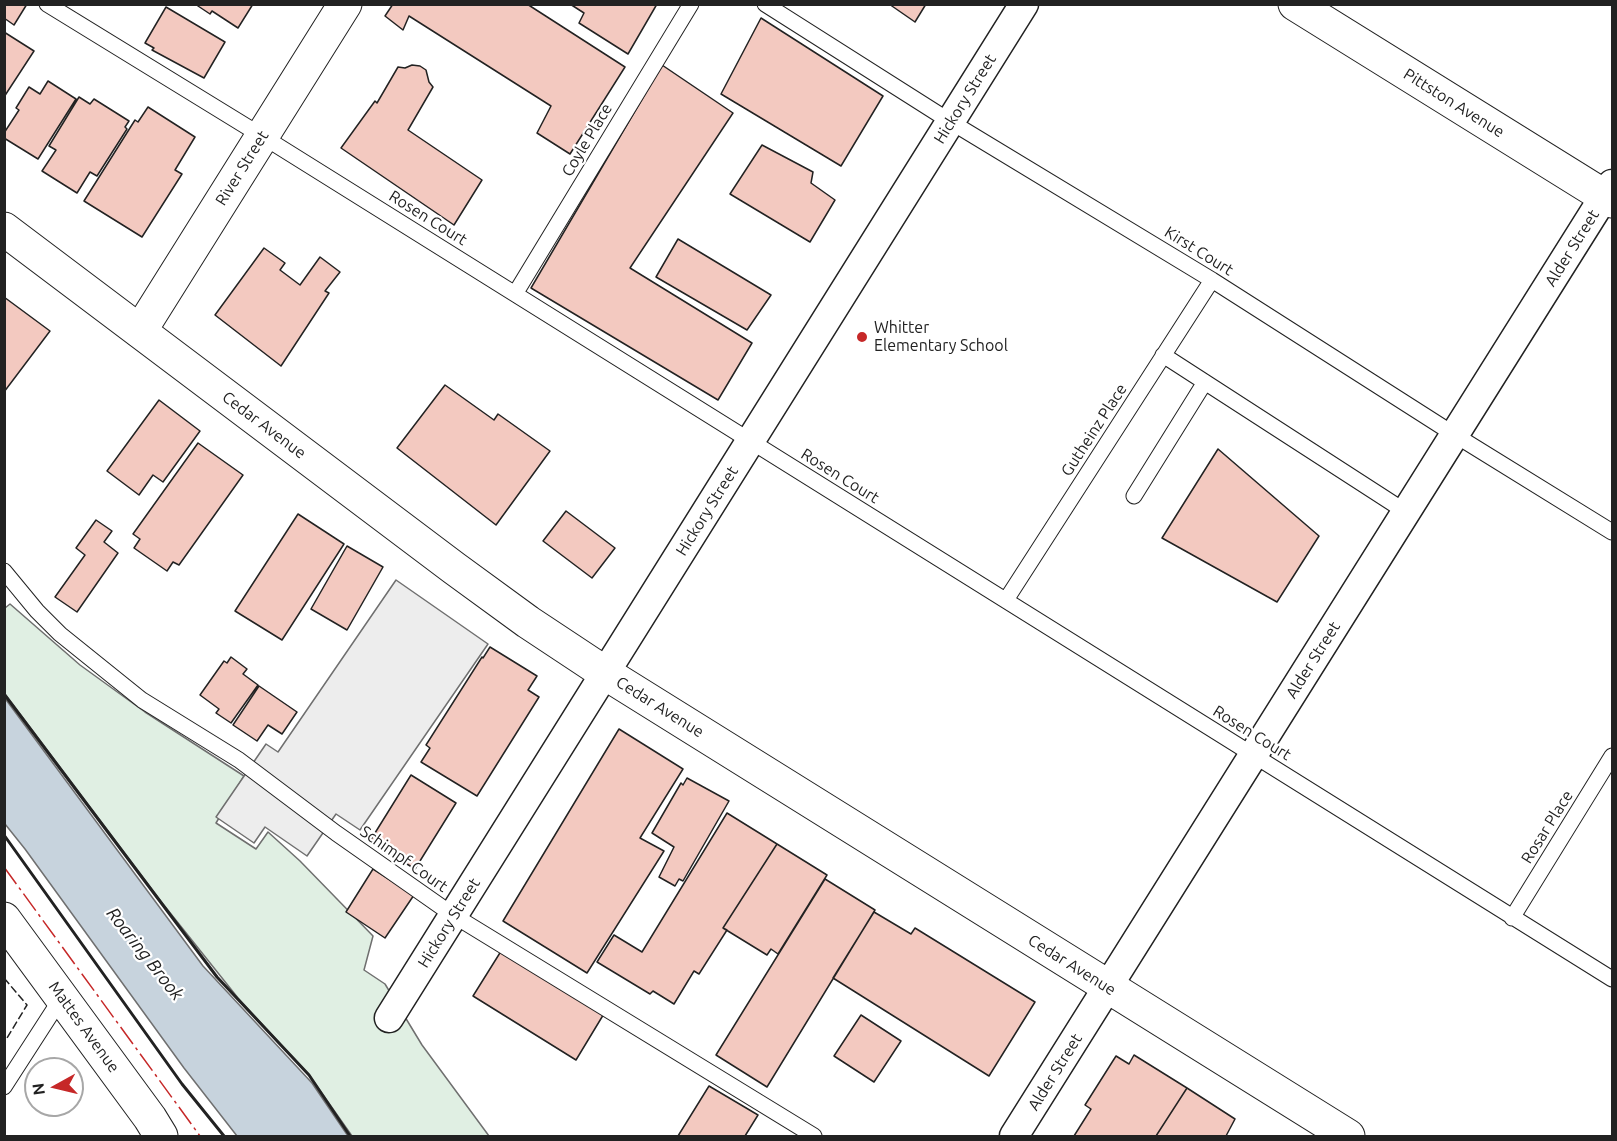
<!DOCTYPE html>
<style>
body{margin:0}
#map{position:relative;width:1617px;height:1141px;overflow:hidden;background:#fff;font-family:Ubuntu,sans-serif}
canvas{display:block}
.frame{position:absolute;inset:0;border:6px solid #222;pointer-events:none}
.north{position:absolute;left:24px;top:1057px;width:60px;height:60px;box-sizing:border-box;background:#fff;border:2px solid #a7a7a7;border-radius:50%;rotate:262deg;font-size:16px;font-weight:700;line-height:24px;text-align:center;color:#222}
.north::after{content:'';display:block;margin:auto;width:21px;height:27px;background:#c62828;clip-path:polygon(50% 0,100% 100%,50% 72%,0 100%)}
</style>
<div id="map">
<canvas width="1617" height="1141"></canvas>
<div class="frame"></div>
<div class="north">N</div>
</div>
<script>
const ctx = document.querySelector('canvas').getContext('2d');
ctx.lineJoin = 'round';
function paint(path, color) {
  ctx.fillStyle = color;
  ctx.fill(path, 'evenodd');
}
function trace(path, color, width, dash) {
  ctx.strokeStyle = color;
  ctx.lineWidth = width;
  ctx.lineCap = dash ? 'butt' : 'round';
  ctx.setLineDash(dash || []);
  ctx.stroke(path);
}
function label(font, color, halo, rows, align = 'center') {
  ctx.font = font + ' Ubuntu,sans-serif';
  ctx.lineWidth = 4.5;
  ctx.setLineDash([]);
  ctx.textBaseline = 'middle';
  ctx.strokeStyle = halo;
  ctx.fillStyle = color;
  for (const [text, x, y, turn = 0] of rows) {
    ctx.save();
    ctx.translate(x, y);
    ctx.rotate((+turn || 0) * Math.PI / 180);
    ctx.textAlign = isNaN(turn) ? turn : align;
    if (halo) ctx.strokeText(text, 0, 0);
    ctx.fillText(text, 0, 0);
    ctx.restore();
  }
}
const green = new Path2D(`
 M10,604L80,665L145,712L244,776L216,823L256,849L268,832L300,861L373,936L364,970L385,984L422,1045L489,1136H352L309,1075L238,998L163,904L5,694V608Z`);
const parking = new Path2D(`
 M396,580L488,644L360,830L336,814L307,856L265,827L254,843L216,817L266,744L278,752Z`);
const water = new Path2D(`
 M4,697L203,966L312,1083L348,1136H237L184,1068L25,849L5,824Z`);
const building = new Path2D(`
 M4,4H27L14,25L4,18Z
 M195,4H253L238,28L212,11L210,14Z
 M393,4H527L625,67L570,154L537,133L551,106L409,16L403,30L385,16Z
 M570,4H657L628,54L579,23L584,13Z
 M889,4H926L915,22Z
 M166,7L225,42L204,78L152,50L154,48L145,43Z
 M761,18L883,96L841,166L721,94Z
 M4,32L34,51L4,97Z
 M412,65L420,66L426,70L429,82L433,87L408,130L482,180L454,225L341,148L375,101L377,103L398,67L405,68Z
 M662,65L733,113L630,268L752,343L718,400L531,288Z
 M48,81L76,99L38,159L4,138V133L19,110L16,108L29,87L40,94Z
 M79,97L90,104L94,99L129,121L125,127L127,129L97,176L90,172L77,193L42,171L56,150L49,146Z
 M148,107L195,137L175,170L182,174L142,237L84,201L135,120L138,122Z
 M762,145L813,172L811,183L835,200L810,242L730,194Z
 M678,239L771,295L747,330L656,277Z
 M264,248L285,263L280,270L300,285L320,257L340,272L325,291L329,293L281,366L215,315Z
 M4,297L50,331L4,392Z
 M445,385L494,420L498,414L550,451L496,525L397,448Z
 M159,400L200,431L163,482L153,475L139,495L107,471Z
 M198,443L243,475L179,565L173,562L167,571L134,548L140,539L133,534Z
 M1218,449L1319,536L1277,602L1162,538Z
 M566,511L615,548L592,578L543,541Z
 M298,514L344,544L282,640L235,611Z
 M96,520L112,531L104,542L118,553L77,612L55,597L85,555L76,548Z
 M347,546L383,567L347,630L311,609Z
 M490,647L537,676L528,690L539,697L477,796L421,762L430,748L426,745L482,657L483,658Z
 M231,657L247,669L243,674L258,685L231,723L216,713L219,709L200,695L224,661L227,663Z
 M259,686L297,712L282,734L268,725L257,741L233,725Z
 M619,729L683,769L640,838L664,851L587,973L503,921Z
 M411,775L456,803L415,869L370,841Z
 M687,778L729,801L683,881L679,879L675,886L659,877L674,847L652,833L681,783L683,785Z
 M727,813L777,844L723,928L727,930L699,974L694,971L674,1004L653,991L650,994L597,962L614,935L642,952Z
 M777,844L827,875L778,954L771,949L767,955L723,928Z
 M373,869L414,895L385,938L346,912Z
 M825,879L875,910L767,1087L716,1055Z
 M874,912L911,934L915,928L1035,1002L989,1076L833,978Z
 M503,948L605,1012L576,1060L473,996Z
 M861,1015L901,1041L874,1082L834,1056Z
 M1134,1055L1187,1088L1156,1136H1074L1091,1109L1085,1105L1116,1056L1129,1064Z
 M709,1086L758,1115L745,1136H678Z
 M1187,1088L1235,1119L1226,1136H1156Z`);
const service = new Path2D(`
 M47,4L262,136L1612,979
 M765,4L951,122L1212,280L1455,435L1612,532
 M515,294L691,4
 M1163,355L1406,512
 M1134,496L1205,382
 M4,571L37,611L60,634L142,700L239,760L336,833L453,915L814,1136
 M1006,600L1212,280
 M1512,918L1612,756
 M4,1087L62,997`);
const minor = new Path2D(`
 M389,1018L1024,4
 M1014,1136L1612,184`);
const tertiary = new Path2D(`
 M4,919L150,1118L161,1136`);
const secondary = new Path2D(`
 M140,331L345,4`);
const primary = new Path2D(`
 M1295,4L1612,201
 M4,229L454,568L528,622L605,673L1348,1136`);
const fence = new Path2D(`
 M4,978L27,1005L4,1043`);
const wall = new Path2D(`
 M4,694L217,977L309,1075L350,1136
 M4,835L182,1084L224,1136`);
const power = new Path2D(`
 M4,867L200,1136`);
const markers = [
 [862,337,6,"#c62828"]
];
const streetNames = [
 ["Hickory Street",965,99,-58],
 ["Pittston Avenue",1454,103,32],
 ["Coyle Place",587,140,-59],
 ["River Street",242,168,-58],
 ["Rosen Court",428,218,32],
 ["Alder Street",1572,248,-58],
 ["Kirst Court",1199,251,32],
 ["Cedar Avenue",264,425,37],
 ["Gutheinz Place",1094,430,-57],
 ["Rosen Court",840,476,32],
 ["Hickory Street",707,511,-58],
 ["Alder Street",1313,660,-58],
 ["Cedar Avenue",660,707,32],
 ["Rosen Court",1252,733,32],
 ["Rosar Place",1547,827,-58],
 ["Schimpf Court",404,859,35],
 ["Hickory Street",449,923,-58],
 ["Cedar Avenue",1072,965,32],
 ["Mattes Avenue",84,1027,54],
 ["Alder Street",1055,1072,-58]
];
const poiNames = [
 ["Whitter",874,328],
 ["Elementary School",874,346]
];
const waterNames = [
 ["Roaring Brook",145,954,52]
];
paint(green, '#e0efe3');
trace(green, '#6f6f6f', 1.5);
paint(parking, '#ededed');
trace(parking, '#6f6f6f', 1.5);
paint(water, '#c7d3dd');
trace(water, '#6f6f6f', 1.5);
paint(building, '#f3c9c0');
trace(building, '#222', 1.5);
trace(service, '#222', 17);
trace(minor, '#222', 31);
trace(tertiary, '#222', 35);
trace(secondary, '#222', 35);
trace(primary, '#222', 35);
trace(service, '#fff', 15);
trace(minor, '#fff', 28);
trace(tertiary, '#fff', 33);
trace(secondary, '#fff', 33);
trace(primary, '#fff', 33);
trace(fence, '#222', 1.5, [8, 3]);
trace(wall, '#222', 3);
trace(power, '#c62828', 1.5, [21, 4.5, 3, 4.5]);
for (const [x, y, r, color] of markers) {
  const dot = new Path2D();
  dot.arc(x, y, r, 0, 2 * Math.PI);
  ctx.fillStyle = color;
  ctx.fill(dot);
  trace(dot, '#fff', 2);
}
label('16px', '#222', '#fff', streetNames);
label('16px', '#222', '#fff', poiNames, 'left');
label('italic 18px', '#222', '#fff', waterNames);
</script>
